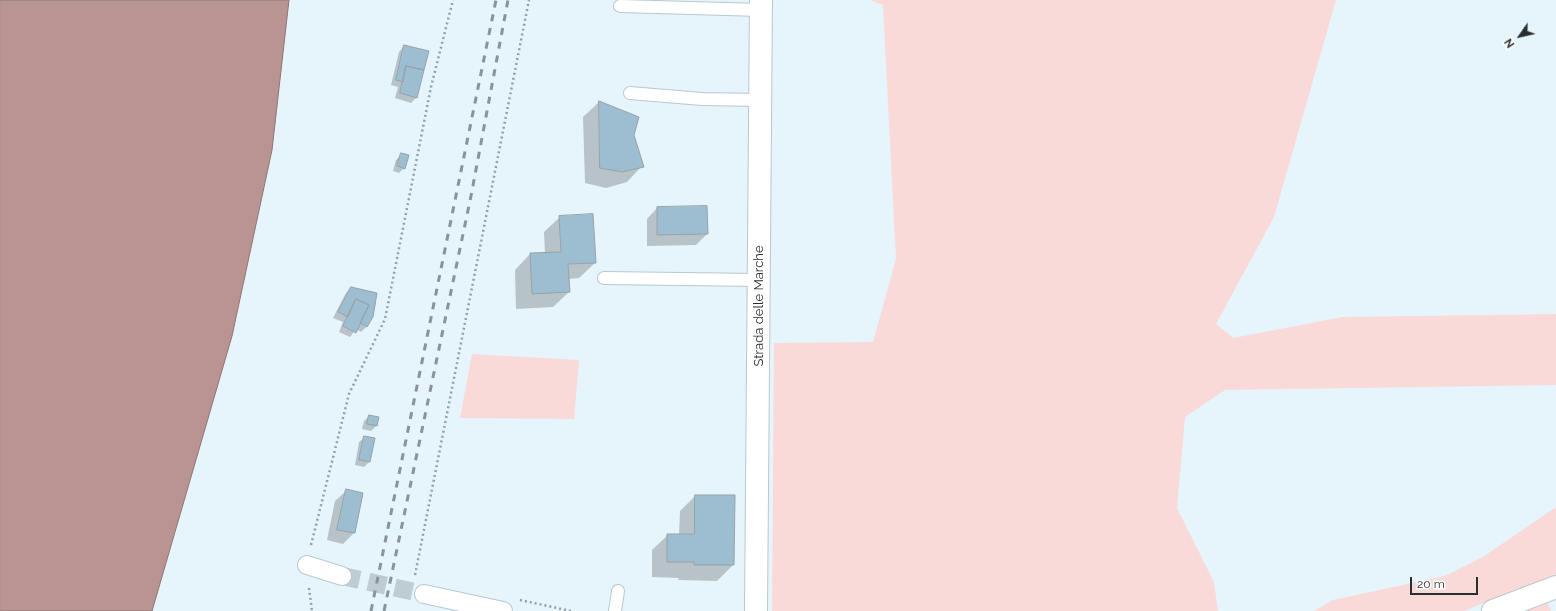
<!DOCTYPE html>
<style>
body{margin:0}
#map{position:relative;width:1556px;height:611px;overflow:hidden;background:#e6f4fb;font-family:Raleway,sans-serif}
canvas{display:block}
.north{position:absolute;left:1500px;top:16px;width:40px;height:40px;-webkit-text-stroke:3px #fff;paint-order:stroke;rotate:236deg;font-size:11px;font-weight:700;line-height:16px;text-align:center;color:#292e31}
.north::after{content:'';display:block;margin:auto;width:14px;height:18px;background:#292e31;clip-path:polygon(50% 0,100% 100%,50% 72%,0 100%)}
.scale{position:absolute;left:1410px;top:577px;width:68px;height:18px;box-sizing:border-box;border:2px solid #292e31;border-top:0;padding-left:5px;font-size:12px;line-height:14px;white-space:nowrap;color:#292e31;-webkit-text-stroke:3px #fff;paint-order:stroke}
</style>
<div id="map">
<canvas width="1556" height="611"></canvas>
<div class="north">N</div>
<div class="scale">20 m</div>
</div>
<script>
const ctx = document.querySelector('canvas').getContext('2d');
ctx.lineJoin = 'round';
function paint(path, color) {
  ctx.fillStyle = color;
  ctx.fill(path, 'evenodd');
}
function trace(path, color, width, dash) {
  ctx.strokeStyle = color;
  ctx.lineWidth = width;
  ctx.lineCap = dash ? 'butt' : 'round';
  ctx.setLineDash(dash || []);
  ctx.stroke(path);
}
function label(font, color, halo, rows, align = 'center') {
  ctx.font = font + ' Raleway,sans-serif';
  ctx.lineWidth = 3;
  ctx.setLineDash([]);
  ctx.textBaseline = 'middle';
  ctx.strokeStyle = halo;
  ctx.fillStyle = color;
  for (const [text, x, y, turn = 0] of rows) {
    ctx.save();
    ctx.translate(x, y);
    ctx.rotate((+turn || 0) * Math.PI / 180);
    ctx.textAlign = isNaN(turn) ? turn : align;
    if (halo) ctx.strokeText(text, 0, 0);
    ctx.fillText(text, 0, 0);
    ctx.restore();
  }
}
const green = new Path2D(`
 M870,0H1336L1274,217L1216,324L1233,338L1343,317L1556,314V385L1225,390L1185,417L1177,508L1214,582L1218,611H772L774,343L873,342L896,259L883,5Z
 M472,354L579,360L574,419L460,418Z
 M1556,507V576L1515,590L1464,611H1314L1333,600L1445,576L1483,557Z
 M1545,596L1551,611H1506Z`);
const water = new Path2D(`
 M0,0H289L272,150L232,336L152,611H0Z`);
const shadow = new Path2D(`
 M404,46L417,97L411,103L395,98L398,87L391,85L399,52Z
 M599,102L638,118L633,135L642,166L627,182L606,188L585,183L583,117Z
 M402,154L404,168L399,173L393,171L396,160Z
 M657,208L707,234L696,245L647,246V219Z
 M560,217L595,263L579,278L568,279L569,292L553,307L516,309L515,270L530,254H545L544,232Z
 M351,288L372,317L366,327L361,332L356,329L350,337L339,332L343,322L333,318L346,293Z
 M369,416L378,418L376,426L371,431L362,429L364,421Z
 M365,437L369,462L364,467L355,465L359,442Z
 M346,491L354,533L343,544L327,540L335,501Z
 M695,496H734L733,565L717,581L678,580L679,578L652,577V550L668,535H679L680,511Z`);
const building = new Path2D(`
 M404,45L429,51L424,70L406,66L403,82L396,80Z
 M406,66L424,70L417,98L400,93Z
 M599,101L639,117L634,135L644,167L622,172L600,168Z
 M401,153L409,155L405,169L397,166Z
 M707,206L708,234L657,235V207Z
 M593,214L596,263L568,264L570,292L532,294L530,253L561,252L559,216Z
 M351,287L377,293L373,317L367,327L360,323L369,305L356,299L348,317L338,312Z
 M356,299L369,305L356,333L343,326Z
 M369,415L379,417L377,426L367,424Z
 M364,436L375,438L370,462L359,460Z
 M346,489L363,493L355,533L337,530Z
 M695,495H735L734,565H694V562H667V534H694Z`);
const pedestrianTunnel = new Path2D(`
 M342,576L424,594`);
const path = new Path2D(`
 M311,545L349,394L385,319L431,87L453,0
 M415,575L529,0
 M309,588L312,611
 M520,600L571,611`);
const service = new Path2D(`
 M620,6L761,10
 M630,93L702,99L761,100
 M604,278L759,280
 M615,611L618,591`);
const pedestrian = new Path2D(`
 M307,565L342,576
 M424,594L503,611`);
const minor = new Path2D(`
 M1493,611L1556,587`);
const primary = new Path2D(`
 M756,611L761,0`);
const rail = new Path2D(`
 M371,611L496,0
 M384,611L471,196L508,0`);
const streetNames = [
 ["Strada delle Marche",759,306,-90]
];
paint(green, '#fadad8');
paint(water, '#b99493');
trace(water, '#8e7576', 1);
paint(shadow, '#0003');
paint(building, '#9dbed1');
trace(building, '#96a2a9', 1);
trace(pedestrianTunnel, '#c0ccd3', 18, [18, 9]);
trace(service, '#bac7cf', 14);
trace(pedestrian, '#bac7cf', 20);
trace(minor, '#bac7cf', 24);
trace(primary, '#bac7cf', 24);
trace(path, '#959fa5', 2.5, [2, 3]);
trace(service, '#fff', 12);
trace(pedestrian, '#fff', 18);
trace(minor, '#fff', 22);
trace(primary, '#fff', 22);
trace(rail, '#8a9398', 3, [7, 7]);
label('13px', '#292e31', '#fff', streetNames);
</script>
